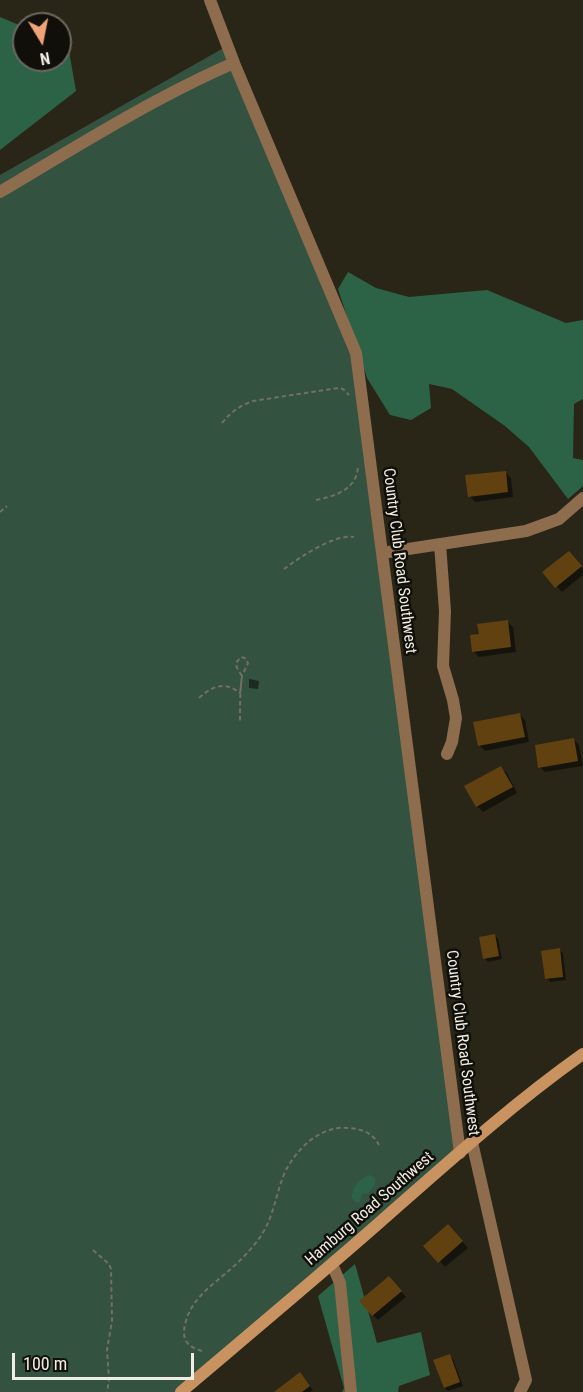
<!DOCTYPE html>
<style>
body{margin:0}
#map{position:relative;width:583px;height:1392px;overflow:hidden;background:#292618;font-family:"Roboto Condensed",sans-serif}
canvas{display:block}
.north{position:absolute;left:12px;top:12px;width:60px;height:60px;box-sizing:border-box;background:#110f09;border:2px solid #6a6861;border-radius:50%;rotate:170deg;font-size:16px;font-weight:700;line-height:24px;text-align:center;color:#efede4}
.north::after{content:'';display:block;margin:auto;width:21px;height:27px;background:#f0a279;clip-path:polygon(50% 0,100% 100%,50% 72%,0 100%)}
.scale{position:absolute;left:12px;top:1353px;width:182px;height:27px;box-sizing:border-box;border:3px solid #efede4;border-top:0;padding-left:8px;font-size:18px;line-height:21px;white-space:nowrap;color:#efede4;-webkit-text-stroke:4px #110f09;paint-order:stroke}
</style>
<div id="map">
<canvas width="583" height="1392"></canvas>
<div class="north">N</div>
<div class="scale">100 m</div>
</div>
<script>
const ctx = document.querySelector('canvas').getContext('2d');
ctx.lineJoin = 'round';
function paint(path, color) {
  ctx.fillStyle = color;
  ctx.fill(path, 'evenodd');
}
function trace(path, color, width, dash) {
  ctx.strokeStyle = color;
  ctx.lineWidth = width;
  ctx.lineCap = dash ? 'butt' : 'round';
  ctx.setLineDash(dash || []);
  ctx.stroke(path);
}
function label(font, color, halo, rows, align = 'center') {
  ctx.font = font + ' "Roboto Condensed",sans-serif';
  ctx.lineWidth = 5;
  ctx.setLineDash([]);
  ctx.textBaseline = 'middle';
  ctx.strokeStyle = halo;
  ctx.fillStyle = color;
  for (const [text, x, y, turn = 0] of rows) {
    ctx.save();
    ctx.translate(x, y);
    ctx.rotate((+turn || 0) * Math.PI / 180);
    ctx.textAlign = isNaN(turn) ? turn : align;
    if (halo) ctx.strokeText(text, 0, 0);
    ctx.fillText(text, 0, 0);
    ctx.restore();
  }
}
const green = new Path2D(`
 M227,46L356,353L460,1153L181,1392H0V175Z`);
const forest = new Path2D(`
 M0,17L24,27V60H60V42L68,45L76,91L0,150Z
 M348,272L376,288L409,297L487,290L566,323L583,320V399L574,404L573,458L583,460V486L568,499L529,447L505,426L452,389L429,384L431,408L411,420L390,415L367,378L338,289Z
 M369,1175L375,1178V1185L368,1193L362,1194L360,1202H356L352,1198C351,1187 360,1178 369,1175Z
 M355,1264L377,1343L421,1332L430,1375L399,1386L398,1392H342L344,1388L318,1296Z`);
const shadow = new Path2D(`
 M505,472L511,478L513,497L475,502L470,496Z
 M574,558L583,569V575L562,592L544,573Z
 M508,622L513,627L516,652L479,657L473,651L480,635Z
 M249,679L259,681L258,689L249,688Z
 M519,714L525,720L529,742L485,751L479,745Z
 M574,740L579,745L583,766L545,772L540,767Z
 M501,768L507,773L517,793L483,812L477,806Z
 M495,936L498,939L502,959L488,962L484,958Z
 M559,950L563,953L566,980L550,982L547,978Z
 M454,1232L468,1248L445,1267L426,1246Z
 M394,1283L406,1297L378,1320L373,1315Z
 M449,1356L453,1359L463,1386L448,1391L445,1388Z
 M303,1377L313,1390L310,1392H282Z`);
const building = new Path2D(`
 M506,471L508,492L468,497L465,475Z
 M569,551L582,566L555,588L542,572Z
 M508,620L511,647L472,652L470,635L479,634L477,624Z
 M520,713L525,737L478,746L473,722Z
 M574,738L578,761L538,768L535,745Z
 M501,766L513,787L476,807L464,786Z
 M495,934L499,956L483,959L479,937Z
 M560,948L563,977L545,979L541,951Z
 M448,1224L463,1241L438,1263L423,1246Z
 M389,1276L402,1291L372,1316L359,1301Z
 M450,1354L460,1382L444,1388L433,1360Z
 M300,1372L310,1386L302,1392H274Z`);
const path = new Path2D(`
 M222,423C231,412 239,406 253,401L338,388L343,389L349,395
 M316,500C335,496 357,490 358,466
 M0,512L7,506
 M284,569C300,557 334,534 354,537
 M199,698C212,686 225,681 240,693L242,676L248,663L245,658L241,657L236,663L237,668L242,676C240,691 240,705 240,721
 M93,1250L109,1264L111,1269L112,1321L107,1350L109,1380L107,1392
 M202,1351C185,1346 181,1338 186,1321C192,1299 210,1287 226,1273C238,1263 249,1252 258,1240C274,1219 275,1195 285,1172C297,1148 321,1125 349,1128C362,1129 373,1133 379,1145`);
const street = new Path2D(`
 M210,0L234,63L356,353L460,1153
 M0,192C74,148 155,97 234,63
 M440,544L445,611L443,666L453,700L456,718L452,742L447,754
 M382,553L526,531L559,519L583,498
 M472,1142L526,1380L520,1392
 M332,1264L340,1283L351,1392`);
const secondary = new Path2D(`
 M181,1392C247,1336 314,1280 379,1223C445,1165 511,1105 583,1054`);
const streetNames = [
 ["Country Club Road Southwest",399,561,83],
 ["Country Club Road Southwest",462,1043,83],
 ["Hamburg Road Southwest",370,1209,-41]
];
paint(green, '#335240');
paint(forest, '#2c6346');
paint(shadow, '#0007');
paint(building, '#61410f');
trace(path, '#727064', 2, [4.5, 3]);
trace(street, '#8e6c4e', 12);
trace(secondary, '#c99361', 12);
label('16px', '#efede4', '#110f09', streetNames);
</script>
